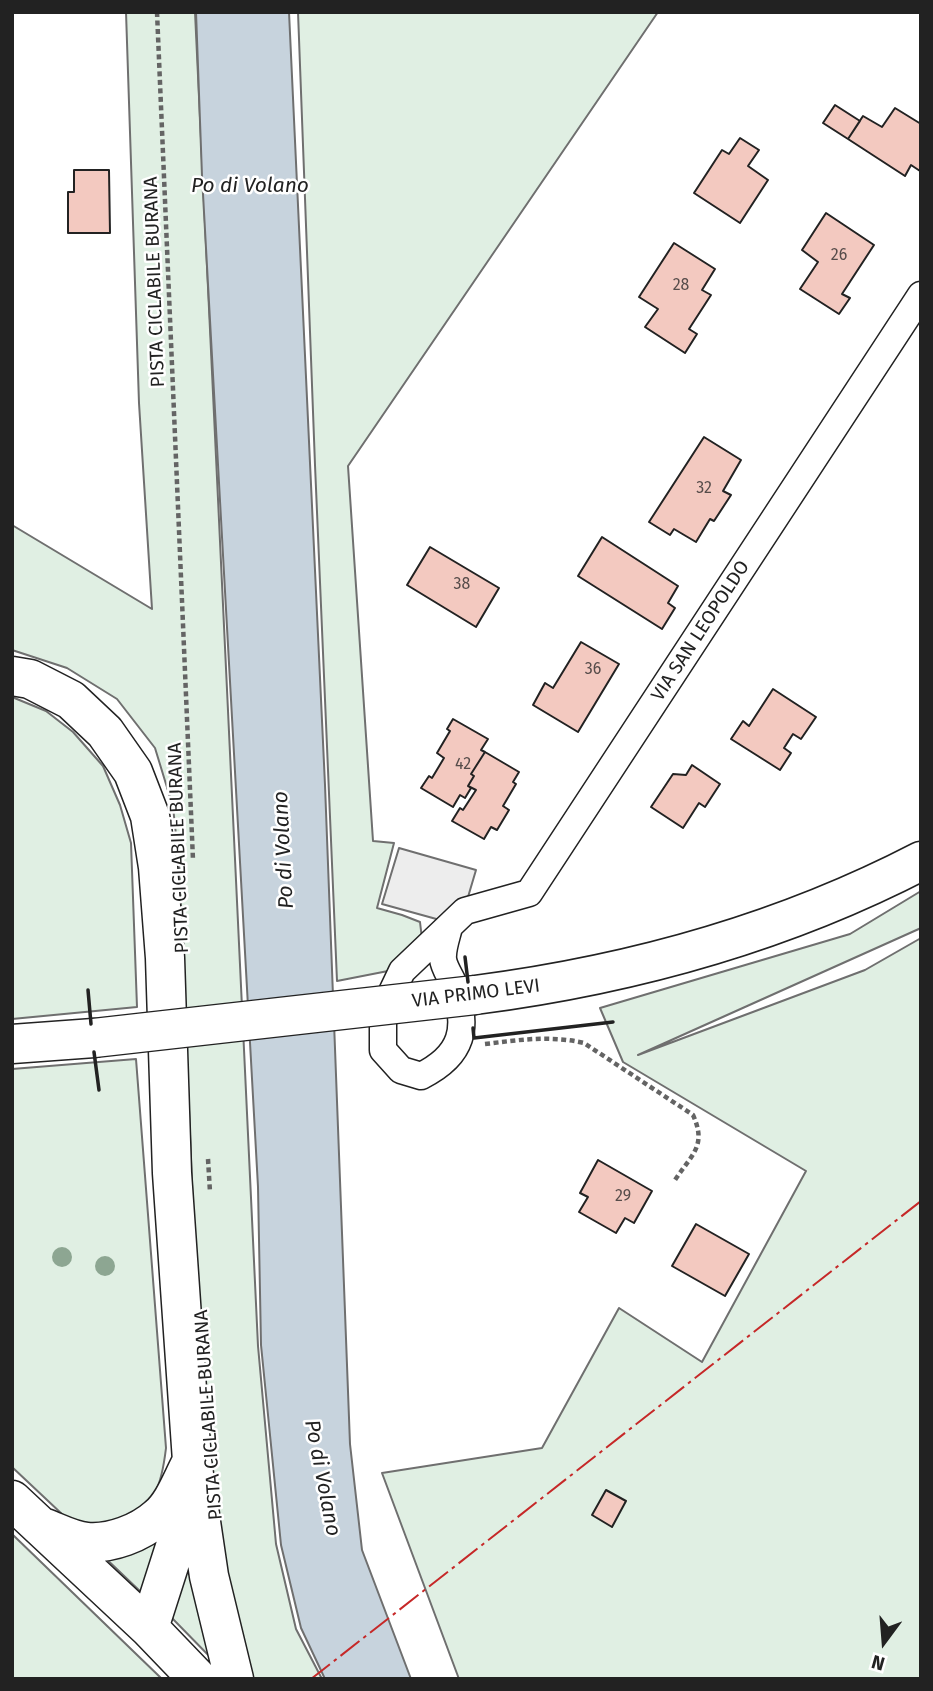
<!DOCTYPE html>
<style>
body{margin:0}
#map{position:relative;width:933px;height:1691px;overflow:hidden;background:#fff;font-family:"Fira Sans",sans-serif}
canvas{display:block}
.frame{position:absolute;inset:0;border:14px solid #222;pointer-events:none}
.north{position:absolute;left:849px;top:1607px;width:70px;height:70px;-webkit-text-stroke:5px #fff;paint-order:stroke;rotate:196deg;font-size:19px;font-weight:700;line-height:28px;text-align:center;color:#222}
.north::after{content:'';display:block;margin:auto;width:24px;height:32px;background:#222;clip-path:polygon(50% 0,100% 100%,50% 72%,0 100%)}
</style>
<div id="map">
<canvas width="933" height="1691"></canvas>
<div class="frame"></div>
<div class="north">N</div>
</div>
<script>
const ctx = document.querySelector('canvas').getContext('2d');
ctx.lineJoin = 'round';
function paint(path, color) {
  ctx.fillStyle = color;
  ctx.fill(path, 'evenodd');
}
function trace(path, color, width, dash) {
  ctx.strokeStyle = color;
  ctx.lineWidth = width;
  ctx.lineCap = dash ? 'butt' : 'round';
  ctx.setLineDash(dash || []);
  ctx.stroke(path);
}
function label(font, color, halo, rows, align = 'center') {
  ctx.font = font + ' "Fira Sans",sans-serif';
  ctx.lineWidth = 5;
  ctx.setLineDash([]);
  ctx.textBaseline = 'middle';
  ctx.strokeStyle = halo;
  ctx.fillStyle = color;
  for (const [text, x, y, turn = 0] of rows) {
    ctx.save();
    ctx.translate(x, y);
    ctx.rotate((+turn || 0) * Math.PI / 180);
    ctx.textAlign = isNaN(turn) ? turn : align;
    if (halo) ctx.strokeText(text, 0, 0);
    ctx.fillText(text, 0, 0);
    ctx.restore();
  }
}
const green = new Path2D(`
 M126,12H195L258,1346L276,1544L296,1629L322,1679H250L204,1480L179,863L173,807L155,748L117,699L67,668L12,650V525L152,609L139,403Z
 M298,12H658L348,466L373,841L394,843L377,908L402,915L420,922L422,939L388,971L337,981L315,465Z
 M12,697L46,711L73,732L103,766L120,805L131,843L137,1007L12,1019Z
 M921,891V928L638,1055L865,970L921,938V1679H459L382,1473L542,1448L619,1308L702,1362L806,1171L623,1062L600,1008L850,934Z
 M136,1059L166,1448C161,1490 156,1498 124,1525L79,1524L63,1515L12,1467V1069Z
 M176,1509L144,1595L99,1552Z
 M191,1530L218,1665L168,1614Z
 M12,1534L162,1679H12Z`);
const parking = new Path2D(`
 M399,848L476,870L468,897L440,920L382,904Z`);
const water = new Path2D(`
 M196,12H289L325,785L350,1444L362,1550L411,1679H325L301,1628L281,1545L261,1345L258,1187L202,176Z`);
const building = new Path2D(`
 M835,105L860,121L848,139L823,123Z
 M895,108L921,124V170L920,171L911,165L905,176L848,139L863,116L882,127Z
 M740,138L759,150L748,166L768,180L740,223L694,193L722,150L729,154Z
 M74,170H109L110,233H68V192H74Z
 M826,213L874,245L842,294L850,298L839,314L800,289L818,262L802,250Z
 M674,243L715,269L702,290L711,295L689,329L697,334L685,353L645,327L658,309L639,297Z
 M704,437L741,460L723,491L731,495L714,521L710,519L696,542L674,529L670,535L649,522Z
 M602,537L678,586L668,603L675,608L662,629L578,576Z
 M430,547L499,588L476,627L407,585Z
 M581,642L619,664L578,732L533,705L545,683L553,688Z
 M773,689L816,717L801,739L793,734L784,748L791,753L780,770L731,739L743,721L749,726Z
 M453,719L488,739L481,750L485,752L471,774L474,776L468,786L471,788L465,798L460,795L453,807L421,788L429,776L432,778L444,758L437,753L450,731L447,729Z
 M485,752L519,772L513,782L516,784L503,806L509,810L497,830L491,827L484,839L452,821L460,808L463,810L476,790L468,786L474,776L471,774Z
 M692,765L720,784L705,807L699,803L683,828L651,807L673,774L686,775Z
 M598,1160L652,1191L634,1223L625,1218L616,1233L579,1212L588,1197L580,1193Z
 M696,1224L749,1254L725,1296L672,1266Z
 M606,1490L626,1501L612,1527L592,1515Z`);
const path = new Path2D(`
 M157,12L193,860
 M485,1044C519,1040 550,1035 584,1043L693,1115C707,1146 692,1154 675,1180
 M208,1159L210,1192`);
const street = new Path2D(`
 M449,927C447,936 442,949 443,959C444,968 451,977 454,985C469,1028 463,1055 421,1076L401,1070L383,1050V1022L392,992L402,971L465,911L529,893L921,295`);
const primary = new Path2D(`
 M12,676L30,679L71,700L105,732L133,772L150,816L158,867L165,958L172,1173L192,1461L209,1576L234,1679
 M475,995C630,975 782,933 921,861
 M12,1044L94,1038
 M12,1500L149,1628L198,1679
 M45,1528C58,1533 73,1541 87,1542C111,1544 140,1533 158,1517C174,1504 182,1479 192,1461
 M149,1628L182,1525L187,1494`);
const primaryBridge = new Path2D(`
 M94,1038L475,995`);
const wall = new Path2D(`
 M465,957L468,982
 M88,990L91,1024
 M473,1028L474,1038L613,1022
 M94,1052L99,1090`);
const power = new Path2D(`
 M311,1679L921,1201`);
const trees = [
 [62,1257],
 [105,1266]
];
const numberNames = [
 ["26",839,256],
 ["28",681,286],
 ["32",704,489],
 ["38",462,585],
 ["36",593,670],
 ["42",463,765],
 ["29",623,1197]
];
const streetNames = [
 ["PISTA CICLABILE BURANA",155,282,-92],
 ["VIA SAN LEOPOLDO",701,631,-57],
 ["PISTA CICLABILE BURANA",179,848,-92],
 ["VIA PRIMO LEVI",476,994,-7],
 ["PISTA CICLABILE BURANA",209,1415,-94]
];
const waterNames = [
 ["Po di Volano",250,186],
 ["Po di Volano",284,850,-93],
 ["Po di Volano",322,1478,79]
];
paint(green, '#e0efe3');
trace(green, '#6f6f6f', 2);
paint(parking, '#ededed');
trace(parking, '#6f6f6f', 2);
paint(water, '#c7d3dd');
trace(water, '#6f6f6f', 2);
paint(building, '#f3c9c0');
trace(building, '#222', 2);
trace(street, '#222', 29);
trace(primary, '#222', 41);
trace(path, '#646464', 4.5, [5, 3.5]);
trace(street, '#fff', 26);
trace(primary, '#fff', 38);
trace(primaryBridge, '#222', 41, []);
trace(primaryBridge, '#fff', 38);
trace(wall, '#222', 3.5);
trace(power, '#c62828', 2, [24, 5, 3.5, 5]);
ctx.fillStyle = '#8da692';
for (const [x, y] of trees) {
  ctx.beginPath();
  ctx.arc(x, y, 10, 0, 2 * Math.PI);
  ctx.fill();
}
label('16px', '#564c4a', null, numberNames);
label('19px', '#222', '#fff', streetNames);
label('italic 21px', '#222', '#fff', waterNames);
</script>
